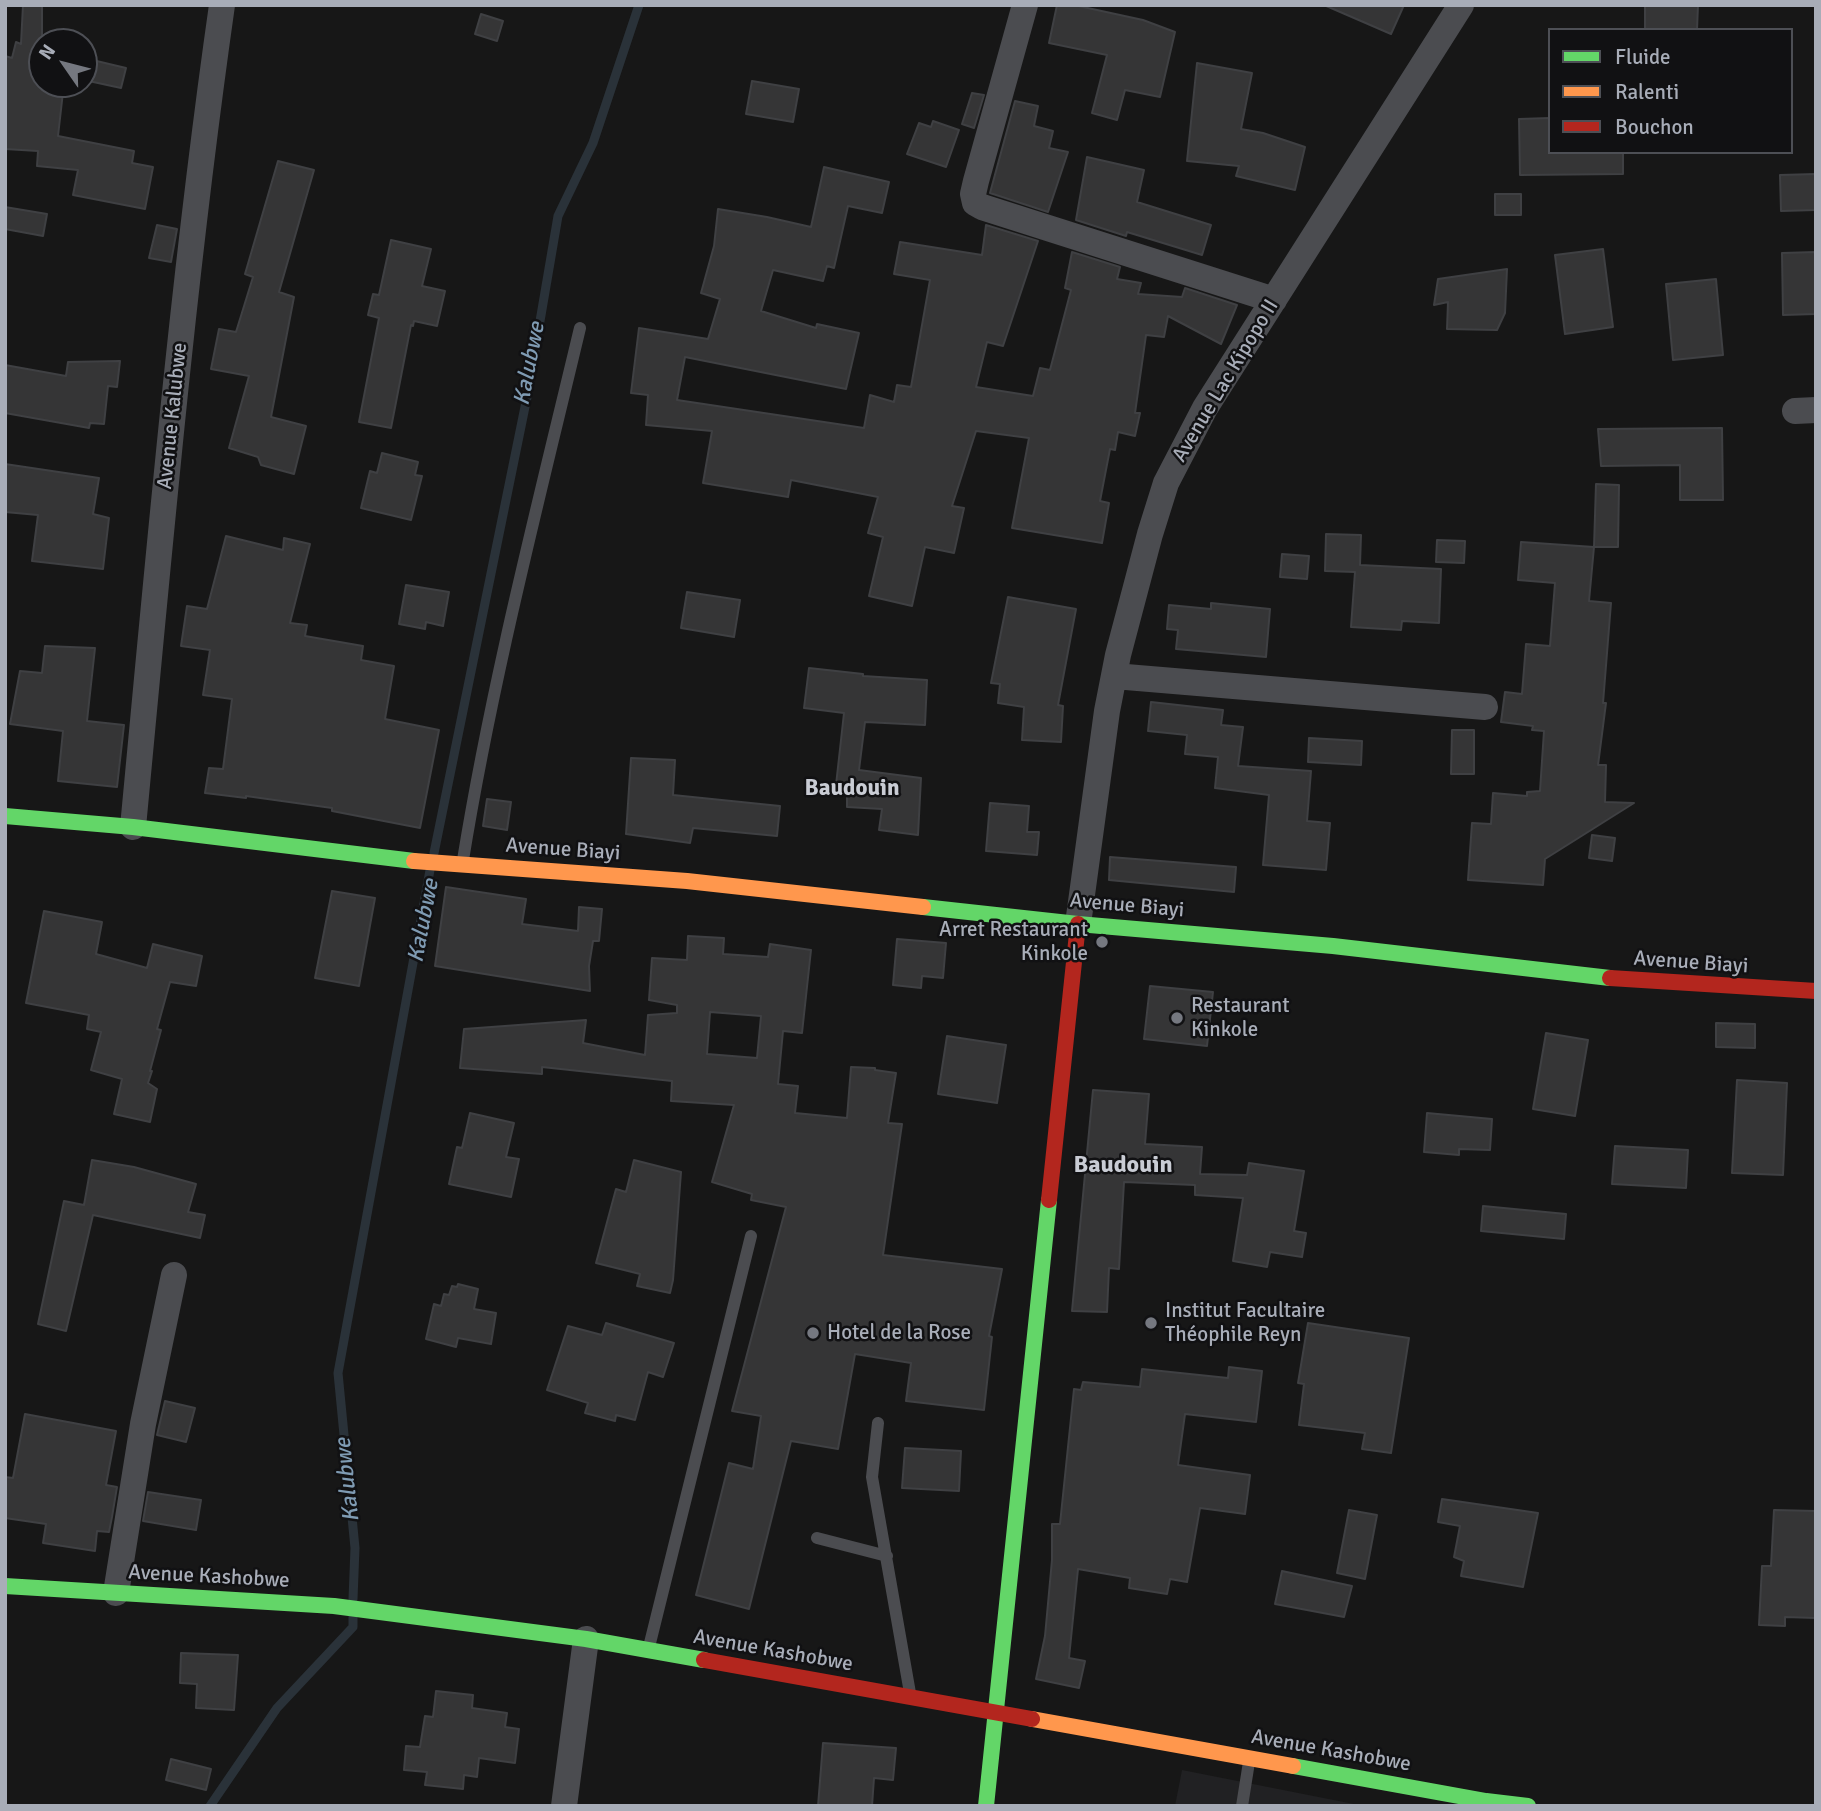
<!DOCTYPE html>
<meta charset="utf-8">
<style>
body{margin:0}
#map{position:relative;width:1821px;height:1811px;overflow:hidden;background:#171717;font-family:Signika,sans-serif}
canvas{display:block}
.frame{position:absolute;inset:0;border:7px solid #a8adb8;pointer-events:none}
.legend{position:absolute;left:1548px;top:28px;width:245px;height:126px;box-sizing:border-box;background:#111113;border:2px solid #4d4f55;margin:0;padding:9px 12px;list-style:none;font-size:21px;color:#a8adb8}
.legend li{display:flex;align-items:center;gap:14px;height:35px}
.legend b{width:35px;border:2px solid #4d4f55}
.north{position:absolute;left:28px;top:28px;width:70px;height:70px;box-sizing:border-box;background:#111113;border:2px solid #4d4f55;border-radius:50%;rotate:305deg;font-size:19px;font-weight:700;line-height:28px;text-align:center;color:#a8adb8}
.north::after{content:'';display:block;margin:auto;width:24px;height:32px;background:#757880;clip-path:polygon(50% 0,100% 100%,50% 72%,0 100%)}
</style>
<div id="map">
<canvas width="1821" height="1811"></canvas>
<div class="frame"></div>
<ul class="legend">
<li><b style="height:9px;background:#63d668"></b>Fluide</li>
<li><b style="height:9px;background:#ff974d"></b>Ralenti</li>
<li><b style="height:9px;background:#b3261e"></b>Bouchon</li>
</ul>
<div class="north">N</div>
</div>
<script>
const ctx = document.querySelector('canvas').getContext('2d');
ctx.lineJoin = 'round';
function paint(path, color) {
  ctx.fillStyle = color;
  ctx.fill(path, 'evenodd');
}
function trace(path, color, width, dash) {
  ctx.strokeStyle = color;
  ctx.lineWidth = width;
  ctx.lineCap = dash ? 'butt' : 'round';
  ctx.setLineDash(dash || []);
  ctx.stroke(path);
}
function label(font, color, halo, rows, align = 'center') {
  ctx.font = font + ' Signika,sans-serif';
  ctx.lineWidth = 5;
  ctx.setLineDash([]);
  ctx.textBaseline = 'middle';
  ctx.strokeStyle = halo;
  ctx.fillStyle = color;
  for (const [text, x, y, turn = 0] of rows) {
    ctx.save();
    ctx.translate(x, y);
    ctx.rotate((+turn || 0) * Math.PI / 180);
    ctx.textAlign = isNaN(turn) ? turn : align;
    if (halo) ctx.strokeText(text, 0, 0);
    ctx.fillText(text, 0, 0);
    ctx.restore();
  }
}
const built = new Path2D(`
 M1182,1770L1364,1806H1175Z`);
const stream = new Path2D(`
 M434,853L527,397L558,216L593,143L639,5
 M353,1599L355,1548L338,1373L430,870
 M210,1806L277,1708L353,1627V1617`);
const building = new Path2D(`
 M23,5H42V90L63,92L58,136L134,151L132,163L153,167L145,209L73,195L78,170L37,166L38,151L5,149V56L12,58L16,42L21,44Z
 M1057,5H1074L1143,20L1175,32L1160,97L1125,90L1117,120L1092,113L1107,55L1049,43Z
 M1324,5H1404L1391,34Z
 M1645,5H1698L1697,30H1645Z
 M481,14L503,21L497,41L475,34Z
 M84,58L126,68L121,88L84,80Z
 M1197,63L1252,73L1241,129L1263,133L1305,147L1295,190L1236,176L1239,166L1187,161Z
 M752,81L799,89L793,122L746,114Z
 M972,93L984,95L974,128L962,124Z
 M1015,101L1038,106L1034,126L1053,131L1049,148L1068,152L1048,212L990,193Z
 M1550,118V152H1623V174L1520,175L1519,119Z
 M933,121L959,130L946,167L907,154L919,123L931,127Z
 M1087,157L1144,170L1137,202L1211,225L1202,255L1127,232L1126,236L1076,220Z
 M278,161L314,170L279,292L294,297L271,417L306,426L294,474L261,465L258,457L229,448L249,376L211,369L219,329L236,332L253,277L245,274Z
 M824,167L889,182L882,213L848,206L834,268L827,266L823,281L773,270L761,311L816,328L817,324L859,333L846,389L685,357L677,400L864,428L870,395L894,402L897,385L911,387L930,280L894,274L900,242L982,255L986,225L1038,241L1003,346L987,342L976,387L1033,396L1040,368L1050,370L1071,290L1065,288L1072,252L1120,267L1117,279L1141,283L1138,294L1182,297L1185,288L1237,305L1221,344L1168,316L1164,337L1146,335L1135,413H1140L1135,436L1118,432L1115,450L1110,449L1100,501L1109,503L1102,543L1012,528L1029,438L976,431L952,506L964,508L954,553L925,547L912,606L869,596L883,537L868,533L878,497L791,480L788,497L703,483L712,431L646,425L648,395L631,393L639,328L708,339L720,299L701,293L714,246L718,209L767,217L811,227Z
 M1816,174V210L1781,211L1780,175Z
 M1495,194H1521V215H1495Z
 M5,207L47,214L43,236L5,229Z
 M157,225L177,229L171,262L149,258Z
 M391,240L431,249L422,286L445,291L437,326L414,321L413,326L411,325L391,428L359,422L379,318L368,315L373,294L379,295Z
 M1603,249L1613,327L1565,334L1555,255Z
 M1816,252V314L1783,315L1782,253Z
 M1507,269L1505,313L1497,330L1447,329L1448,302L1434,305L1438,279Z
 M1716,279L1723,355L1673,360L1666,284Z
 M120,361L117,387L108,386L104,424L90,423L89,428L5,413V365L66,376L68,362Z
 M1722,428L1723,500H1680V465L1601,466L1598,429Z
 M382,453L418,462L415,475L422,476L411,520L361,508L370,471L377,473Z
 M5,464L99,478L93,514L109,518L103,569L32,561L38,515L5,512Z
 M1596,484L1619,485L1618,547H1594Z
 M1326,534L1361,535L1360,565L1441,569L1439,623L1402,621L1401,630L1351,627L1355,572L1325,571Z
 M226,536L283,550L284,538L310,544L290,623L307,625L305,636L363,646L361,660L394,666L385,719L439,730L420,828L332,811V808L246,796V798L205,793L209,768L223,769L232,699L203,695L210,650L181,646L187,606L207,609Z
 M1437,540L1465,541L1464,563L1436,562Z
 M1521,542L1594,547L1589,601L1611,603L1603,703H1606L1598,765H1606L1605,802L1634,803L1545,859L1543,885L1468,880L1472,823L1491,824L1493,793L1527,796V792L1540,791L1544,731L1532,730L1533,726L1501,722L1505,692L1522,694L1526,644L1550,646L1555,583L1518,580Z
 M1282,554L1309,556L1307,579L1280,577Z
 M406,585L449,592L443,626L426,622L425,629L399,624Z
 M687,592L740,600L734,637L681,628Z
 M1008,597L1076,609L1058,705L1063,706L1061,742L1022,740L1024,707L998,703L1000,684L991,683Z
 M1211,603L1270,609L1266,657L1176,649L1178,630L1167,629L1169,605L1211,609Z
 M45,646L95,648L87,721L124,725L117,787L58,781L63,731L10,724L20,671L42,673Z
 M809,668L863,674V676L927,680L925,725L865,722L859,770L921,778L918,835L879,830L882,809L847,807V794H835L844,713L804,708Z
 M1151,702L1223,710L1221,725L1243,727L1238,766L1311,771L1307,821L1330,823L1326,870L1263,865L1269,795L1215,788L1218,757L1185,754L1187,735L1148,731Z
 M1452,730H1474V774H1451Z
 M1309,738L1362,741L1361,765L1308,762Z
 M631,758L675,760L673,795L780,806L777,836L693,828L690,843L626,834Z
 M487,799L511,802L507,830L483,826Z
 M990,803L1029,806L1027,832H1039L1037,855L986,851Z
 M1592,835L1615,838L1612,861L1589,858Z
 M1110,857L1236,867L1234,892L1109,880Z
 M446,887L526,899L522,924L578,931L579,907L602,909L599,941H593L589,966L590,991L435,966Z
 M332,891L375,898L359,986L315,978Z
 M44,911L102,922L96,954L147,968L153,944L202,956L196,986L170,982L157,1029L161,1030L150,1071H152L148,1083L157,1089L150,1122L114,1114L122,1079L91,1070L101,1032L87,1029L89,1015L26,1003Z
 M688,936L724,938L723,954L768,957L770,944L811,950L802,1033L783,1031L778,1084L798,1086L795,1113L847,1118L851,1067L875,1068V1070L896,1073L888,1123L902,1124L883,1255L1002,1269L989,1336L992,1337L984,1410L906,1401L911,1363L855,1354L838,1449L791,1441L749,1609L696,1595L729,1463L753,1469L761,1416L732,1411L786,1207L751,1200L752,1194L712,1182L734,1105L671,1101L672,1081L542,1067V1074L460,1068L464,1029L586,1020L583,1043L645,1055L648,1015L677,1013V1005L649,1000L652,958L687,960ZM710,1012L761,1016L757,1058L707,1054Z
 M897,939L946,943L943,978L922,976L921,988L893,985Z
 M1150,986L1213,992L1207,1046L1144,1039Z
 M1716,1023L1755,1024V1048L1716,1047Z
 M1546,1033L1588,1040L1575,1116L1533,1109Z
 M947,1036L1006,1045L997,1103L938,1094Z
 M1737,1080L1787,1083L1783,1175L1732,1173Z
 M1093,1090L1149,1094L1145,1144L1202,1147L1200,1174L1247,1175L1249,1163L1304,1171L1294,1231L1306,1233L1302,1257L1270,1252L1267,1267L1233,1261L1243,1198L1195,1195V1185L1124,1182L1119,1269L1109,1268L1107,1312L1072,1311Z
 M470,1113L514,1123L506,1157L519,1159L511,1197L449,1184L457,1147L462,1148Z
 M1427,1113L1492,1119L1490,1150L1459,1149V1155L1424,1152Z
 M1615,1146L1688,1150L1686,1188L1612,1184Z
 M92,1160L134,1167L196,1184L188,1212L205,1215L200,1238L93,1215L66,1331L38,1324L64,1201L84,1205Z
 M634,1160L681,1172L673,1280L670,1293L637,1286L640,1274L596,1263L616,1189L626,1192Z
 M1483,1206L1566,1214L1564,1239L1481,1231Z
 M458,1284L478,1289L474,1309L496,1313L491,1344L458,1338L456,1347L426,1339L434,1304L441,1306L444,1294L449,1295L452,1286L457,1287Z
 M606,1323L674,1343L663,1377L648,1372L635,1420L616,1415L615,1421L585,1413L588,1403L547,1390L568,1326L602,1335Z
 M1308,1323L1409,1338L1391,1453L1362,1449L1365,1433L1299,1425L1304,1384L1298,1383Z
 M1229,1367L1262,1371L1256,1422L1185,1414L1178,1465L1250,1475L1245,1514L1200,1508L1187,1582L1170,1579L1167,1594L1129,1588L1130,1578L1078,1569L1069,1658L1085,1661L1079,1688L1036,1679L1045,1636L1052,1560V1524H1060L1074,1389L1081,1390L1083,1382L1140,1387L1142,1369L1228,1378Z
 M165,1401L195,1408L186,1442L157,1435Z
 M25,1414L116,1431L106,1485L117,1487L112,1517L109,1532L97,1531L95,1551L43,1543L46,1524L5,1518V1477L13,1478Z
 M905,1448L961,1451L959,1491L902,1488Z
 M148,1492L201,1500L196,1530L143,1521Z
 M1442,1499L1538,1513L1523,1587L1461,1576L1464,1561L1454,1557L1460,1526L1438,1522Z
 M1349,1510L1377,1515L1365,1579L1337,1573Z
 M1774,1510L1816,1511V1618L1785,1617V1626L1759,1625L1762,1566H1771Z
 M1282,1571L1352,1586L1344,1617L1275,1604Z
 M181,1653L238,1655L234,1710L196,1708L197,1684L180,1683Z
 M436,1691L473,1695L472,1708L507,1713L505,1727L519,1729L515,1763L479,1758L477,1777L464,1775L463,1789L425,1785L427,1772L404,1770L406,1746L420,1747L425,1716L433,1717Z
 M823,1743L896,1748L893,1780L874,1778L872,1806H818Z
 M171,1759L211,1769L206,1790L166,1780Z`);
const lane = new Path2D(`
 M463,860C492,681 538,504 580,328
 M878,1423L872,1477L910,1693
 M817,1538L887,1556
 M649,1647L751,1236
 M1242,1806L1249,1762`);
const street = new Path2D(`
 M1025,5L976,181L973,194L975,203L982,207L1274,300
 M1795,411L1816,410
 M1114,676L1485,707
 M133,827C159,553 183,278 222,5
 M1078,924L1107,711L1118,655L1150,534L1166,483L1205,408L1461,5
 M116,1593L143,1424L174,1275
 M564,1806L586,1639`);
const fast = new Path2D(`
 M5,816L133,827L414,861
 M923,907L1078,924L1333,946L1610,978
 M5,1586L334,1606L586,1639L704,1660
 M1293,1766L1486,1801L1528,1806
 M986,1806L1049,1200`);
const slow = new Path2D(`
 M414,861L687,881L923,907
 M1032,1719L1293,1766`);
const jam = new Path2D(`
 M1610,978L1816,991
 M1049,1200L1078,924
 M704,1660L1032,1719`);
const markers = [
 [1102,942,7,"#757880"],
 [1177,1018,7,"#757880"],
 [1151,1323,7,"#757880"],
 [813,1333,7,"#757880"]
];
const streetNames = [
 ["Avenue Lac Kipopo II",1226,381,-59],
 ["Avenue Kalubwe",173,416,-84],
 ["Avenue Biayi",563,850,4],
 ["Avenue Biayi",1127,906,5],
 ["Avenue Biayi",1691,963,4],
 ["Avenue Kashobwe",209,1577,3],
 ["Avenue Kashobwe",773,1651,10],
 ["Avenue Kashobwe",1331,1751,10]
];
const poiNames = [
 ["Arret Restaurant",1088,930,"right"],
 ["Kinkole",1088,954,"right"],
 ["Restaurant",1191,1006],
 ["Kinkole",1191,1030],
 ["Institut Facultaire",1165,1311],
 ["Théophile Reyn",1165,1335],
 ["Hotel de la Rose",827,1333]
];
const waterNames = [
 ["Kalubwe",530,364,-79],
 ["Kalubwe",424,921,-79],
 ["Kalubwe",348,1480,-96]
];
const neighbourhoodNames = [
 ["Baudouin",852,789]
];
const quarterNames = [
 ["Baudouin",1123,1166]
];
paint(built, '#212123');
trace(stream, '#2a3239', 9);
paint(building, '#353536');
trace(building, '#3f4043', 2);
trace(lane, '#4b4c50', 12);
trace(street, '#4b4c50', 26);
trace(fast, '#63d668', 16);
trace(slow, '#ff974d', 16);
trace(jam, '#b3261e', 16);
for (const [x, y, r, color] of markers) {
  const dot = new Path2D();
  dot.arc(x, y, r, 0, 2 * Math.PI);
  ctx.fillStyle = color;
  ctx.fill(dot);
  trace(dot, '#111113', 2.5);
}
label('21px', '#a8adb8', '#111113', streetNames);
label('21px', '#a8adb8', '#111113', poiNames, 'left');
label('italic 23px', '#7f9bb3', '#111113', waterNames);
label('bold 23px', '#c9ccd4', '#111113', neighbourhoodNames);
label('bold 24px', '#c9ccd4', '#111113', quarterNames);
</script>
